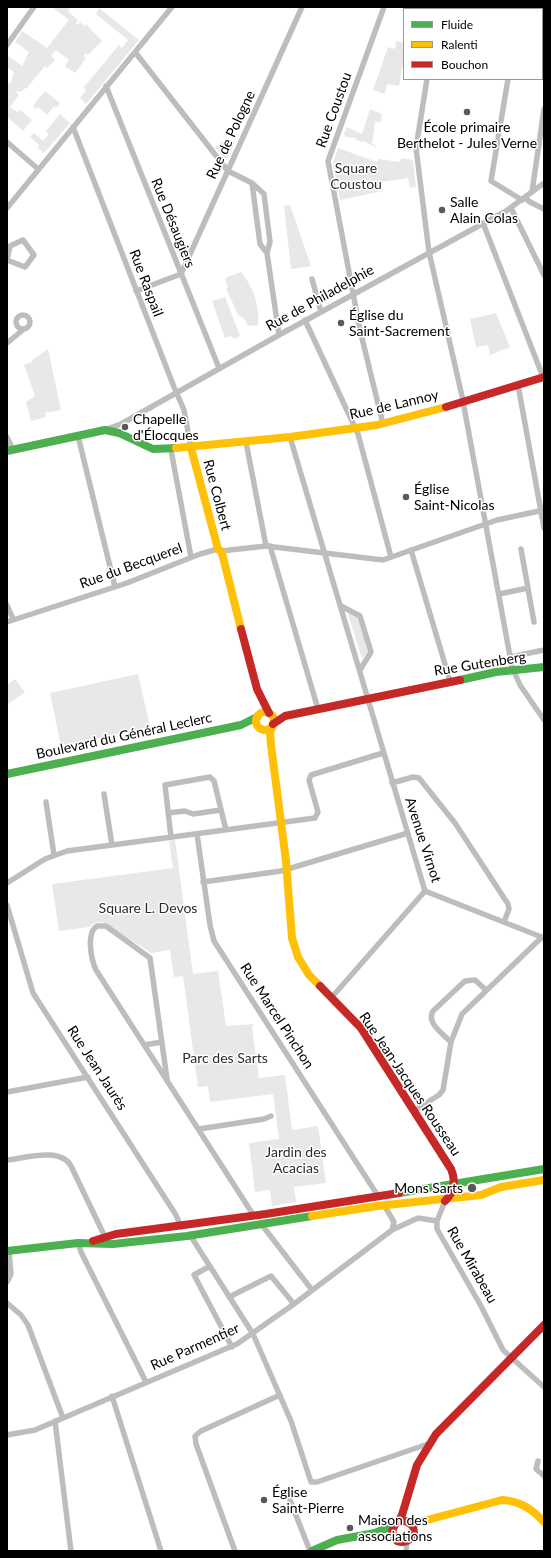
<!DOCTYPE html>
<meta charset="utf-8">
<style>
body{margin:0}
#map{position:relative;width:551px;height:1558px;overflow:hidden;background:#fff;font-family:Lato,sans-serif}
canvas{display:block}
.frame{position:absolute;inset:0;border:8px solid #000;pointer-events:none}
.legend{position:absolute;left:403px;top:8px;width:140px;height:72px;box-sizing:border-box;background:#fff;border:1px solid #999;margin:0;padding:5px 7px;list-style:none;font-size:12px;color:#000}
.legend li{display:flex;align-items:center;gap:8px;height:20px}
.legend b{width:20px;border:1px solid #999}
</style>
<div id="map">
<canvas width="551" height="1558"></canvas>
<div class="frame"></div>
<ul class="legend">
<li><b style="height:5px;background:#4caf50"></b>Fluide</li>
<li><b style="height:5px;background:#ffc107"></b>Ralenti</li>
<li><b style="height:5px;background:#c62828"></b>Bouchon</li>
</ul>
</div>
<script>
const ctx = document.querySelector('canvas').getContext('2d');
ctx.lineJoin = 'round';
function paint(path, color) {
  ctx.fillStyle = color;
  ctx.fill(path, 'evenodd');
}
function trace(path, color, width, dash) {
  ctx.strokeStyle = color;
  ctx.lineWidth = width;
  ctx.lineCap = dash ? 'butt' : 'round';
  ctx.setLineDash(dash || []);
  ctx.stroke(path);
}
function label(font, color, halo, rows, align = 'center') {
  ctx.font = font + ' Lato,sans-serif';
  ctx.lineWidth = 3;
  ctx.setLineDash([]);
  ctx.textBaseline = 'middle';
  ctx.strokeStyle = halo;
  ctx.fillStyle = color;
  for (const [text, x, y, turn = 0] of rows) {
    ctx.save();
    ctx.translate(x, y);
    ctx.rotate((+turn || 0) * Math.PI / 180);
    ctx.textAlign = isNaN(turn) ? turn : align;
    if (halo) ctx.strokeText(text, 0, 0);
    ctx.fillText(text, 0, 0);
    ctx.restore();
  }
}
const green = new Path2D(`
 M52,7H70L68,11L78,20L76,23L78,25L80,22L84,26L86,24L102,41L88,55L85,53L84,56L86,58L75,73L65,66L69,60L56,50L51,56L55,60L47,68L45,66L26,89L25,88L21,92L18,91L16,92L19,95L10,107L17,112L20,110L32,120L23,131L7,117V85L11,82L14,72L7,67V55L22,66L29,52L15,42L22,31L47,48L69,20Z
 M99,8L139,40L86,104L80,98L86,90L83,88L119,45L122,48L128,40L96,14Z
 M396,41L404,43V58L399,86L387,84L385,94L373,90L388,47L395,49Z
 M45,91L60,103L56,108L54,106L47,115L38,107L36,109L33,106Z
 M370,109L381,114L382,113L381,122H375L372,144L376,146V147L363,141L362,142L356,140V138L346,137L344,134L347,127L362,134Z
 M60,114L70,123L44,153L38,148L39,145L30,137L34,133L43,141L49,134L46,131Z
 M227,138L235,142L228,158H224L215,147Z
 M338,148L377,162L379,159L399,162L402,158L413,160L416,187L410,188L408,178L381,182L383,191L340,200L333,163Z
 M290,205L311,266L291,269L284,206Z
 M241,272C253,286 260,306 258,325L248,326L244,319L238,315L226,288H228L225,278Z
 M225,297L240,336L234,339L231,336L225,338L212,301Z
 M496,313L510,347L490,355L488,345L476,347L470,319Z
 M48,349L61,410L45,413L46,417L31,421L26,402L35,396L24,365L32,362V360Z
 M348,614H351L358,618L368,651L362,659Z
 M138,674L150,727L61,746L50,693Z
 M15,679L25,692L7,705V685Z
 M175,840L193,974L218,971L226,1026L254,1024L252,1027L259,1078L285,1075L292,1130L318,1126L326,1183L294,1187L296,1202L272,1206L270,1190L255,1192L249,1143L279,1139L273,1094L210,1102L208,1086L198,1087L183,976L174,977L170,950L151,953L103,922L94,923L89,927L59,931L52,884L173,868L169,841Z`);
const street = new Path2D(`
 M7,45L34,7
 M135,52L228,171L252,183L264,194L270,242L267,253
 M427,79L416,148L429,252L462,396L512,667L520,685L544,720
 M508,79L491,181L522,200
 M106,86L219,368
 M73,127L174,387L184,410L191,448
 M7,142L38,169
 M252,183L260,244L267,253L279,335
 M532,192L544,109
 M525,198L530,202L544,209
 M7,208L172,7
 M511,208L544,275
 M483,223L543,377
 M7,260L10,246L23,240L34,255L25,267L7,260
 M312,279L321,312
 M136,291L181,274L302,7
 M16 322a7 7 0 1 1 14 0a7 7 0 1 1-14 0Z
 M305,320L358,434L391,557
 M7,343L24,329
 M518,385L544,528
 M383,424L360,330L328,161L384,7
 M107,429L121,424L279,335L506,211L544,183
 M78,436L115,587
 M7,437L13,450
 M290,437L425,891L544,938
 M246,442L266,546
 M171,450L191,557
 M270,546L318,709
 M521,549L534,622
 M411,550L450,681
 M221,551L266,546L383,560L497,520L544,510
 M499,594L528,588
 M7,605L13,619
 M341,606L360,616L371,652L360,670
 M7,622L127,583L200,554L218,549
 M510,657L544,650
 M392,783L413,777L419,778L455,823L508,904L509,909L504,922
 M104,794L112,845
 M46,802L54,855
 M168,813L185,811L193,814L221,810
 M197,834L210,925L214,941L378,1196
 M171,837L165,785L210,777L214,781L226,830
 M203,882L281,871L408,833
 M7,883L45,859L67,851L315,818L318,812L309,780L311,775L383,753
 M7,905L33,993L176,1215L181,1227
 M332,997L425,891
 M451,1042C443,1034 426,1023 433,1011L465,981L475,980L486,990
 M144,1045L162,1042
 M167,1079L150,958L106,926H97C86,933 91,959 96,970L254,1216
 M7,1092L88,1077
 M414,1111L439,1095L443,1090L451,1042L462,1014L542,937
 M199,1129L264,1119L271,1116
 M7,1160C25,1158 61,1147 71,1166L105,1237
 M445,1201L437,1221V1229L481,1306L503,1350L544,1387
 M384,1205L394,1222L392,1230
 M262,1225L312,1290
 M190,1235L253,1334L291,1421L311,1482H317L428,1444
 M78,1243L81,1252L146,1382
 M210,1266L194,1275L232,1347
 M7,1282L11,1274L9,1251
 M229,1297L271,1276L294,1304
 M7,1303L21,1315L28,1325L63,1418
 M112,1396L161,1551
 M55,1421L71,1551
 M7,1435L35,1430L237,1344L294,1304L392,1230L418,1218L437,1221
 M538,1461L536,1469L544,1476
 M290,1500L310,1551
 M235,1551L196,1444L195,1436L201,1431L280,1395
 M406,1551L407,1542`);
const fast = new Path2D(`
 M542,60L544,61
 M7,451L105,430L119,433L153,449L176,448
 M460,680L496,672L544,667
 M7,774L241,725L257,717
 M399,1193L544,1169
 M7,1251L78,1243L113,1244L187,1236L312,1216
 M312,1551L337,1540L375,1533L394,1525`);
const slow = new Path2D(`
 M176,448L290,437L377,425L446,407
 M191,448L218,549L221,551L223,557L241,629
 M256 721a9 9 0 1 1 18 0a9 9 0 1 1-18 0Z
 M273,725L270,733L271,745L286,861L292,938L298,957L309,975L320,986
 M312,1216L377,1206L481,1195L501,1187L544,1180
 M412,1524L502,1500C520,1501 532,1509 544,1522`);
const jam = new Path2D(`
 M434,7L439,9
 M446,407L544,377
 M241,629L257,689L269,713
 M273,724L285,716L460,680
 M320,986L361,1028L451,1169C456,1181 454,1192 445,1201
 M93,1241L116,1234L266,1214L399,1193
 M397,1522L406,1521L413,1526L414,1533C411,1540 405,1544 397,1541L392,1532C393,1525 399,1521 402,1515L417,1465L436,1434L544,1325`);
const markers = [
 [467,112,4,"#595959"],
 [442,210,4,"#595959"],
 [341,323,4,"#595959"],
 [125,427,4,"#595959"],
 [406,497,4,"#595959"],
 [472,1188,5,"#595959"],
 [264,1500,4,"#595959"],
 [350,1528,4,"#595959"]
];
const streetNames = [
 ["Rue Coustou",334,110,-70],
 ["Rue de Pologne",231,135,-65],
 ["Rue Désaugiers",173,223,68],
 ["Rue Raspail",146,283,69],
 ["Rue de Philadelphie",320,298,-29],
 ["Rue de Lannoy",394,405,-13],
 ["Rue Colbert",217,495,75],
 ["Rue du Becquerel",131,566,-20],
 ["Rue Gutenberg",480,664,-9],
 ["Boulevard du Général Leclerc",124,736,-12],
 ["Avenue Virnot",423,840,72],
 ["Rue Marcel Pinchon",277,1016,57],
 ["Rue Jean Jaurès",97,1068,57],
 ["Rue Jean-Jacques Rousseau",410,1084,56],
 ["Rue Mirabeau",472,1265,60],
 ["Rue Parmentier",195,1347,-24]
];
const poiNames = [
 ["École primaire",467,127,"center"],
 ["Berthelot - Jules Verne",467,143,"center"],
 ["Salle",450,202],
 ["Alain Colas",450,218],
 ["Église du",349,315],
 ["Saint-Sacrement",349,331],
 ["Chapelle",133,419],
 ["d'Élocques",133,435],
 ["Église",414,489],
 ["Saint-Nicolas",414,505],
 ["Mons Sarts",463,1188,"right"],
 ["Église",272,1492],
 ["Saint-Pierre",272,1508],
 ["Maison des",358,1520],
 ["associations",358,1536]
];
const parkNames = [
 ["Square",356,168],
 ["Coustou",356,184],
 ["Square L. Devos",148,908],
 ["Parc des Sarts",225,1058],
 ["Jardin des",296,1152],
 ["Acacias",296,1168]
];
paint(green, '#e8e8e8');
trace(street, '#bdbdbd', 5.5);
trace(fast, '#4caf50', 8);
trace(slow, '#ffc107', 8);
trace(jam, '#c62828', 8);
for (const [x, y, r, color] of markers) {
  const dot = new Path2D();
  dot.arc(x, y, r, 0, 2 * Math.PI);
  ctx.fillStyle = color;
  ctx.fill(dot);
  trace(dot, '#fff', 1.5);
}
label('14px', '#000', '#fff', streetNames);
label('14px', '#000', '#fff', poiNames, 'left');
label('14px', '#2c2c2c', '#fff', parkNames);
</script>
